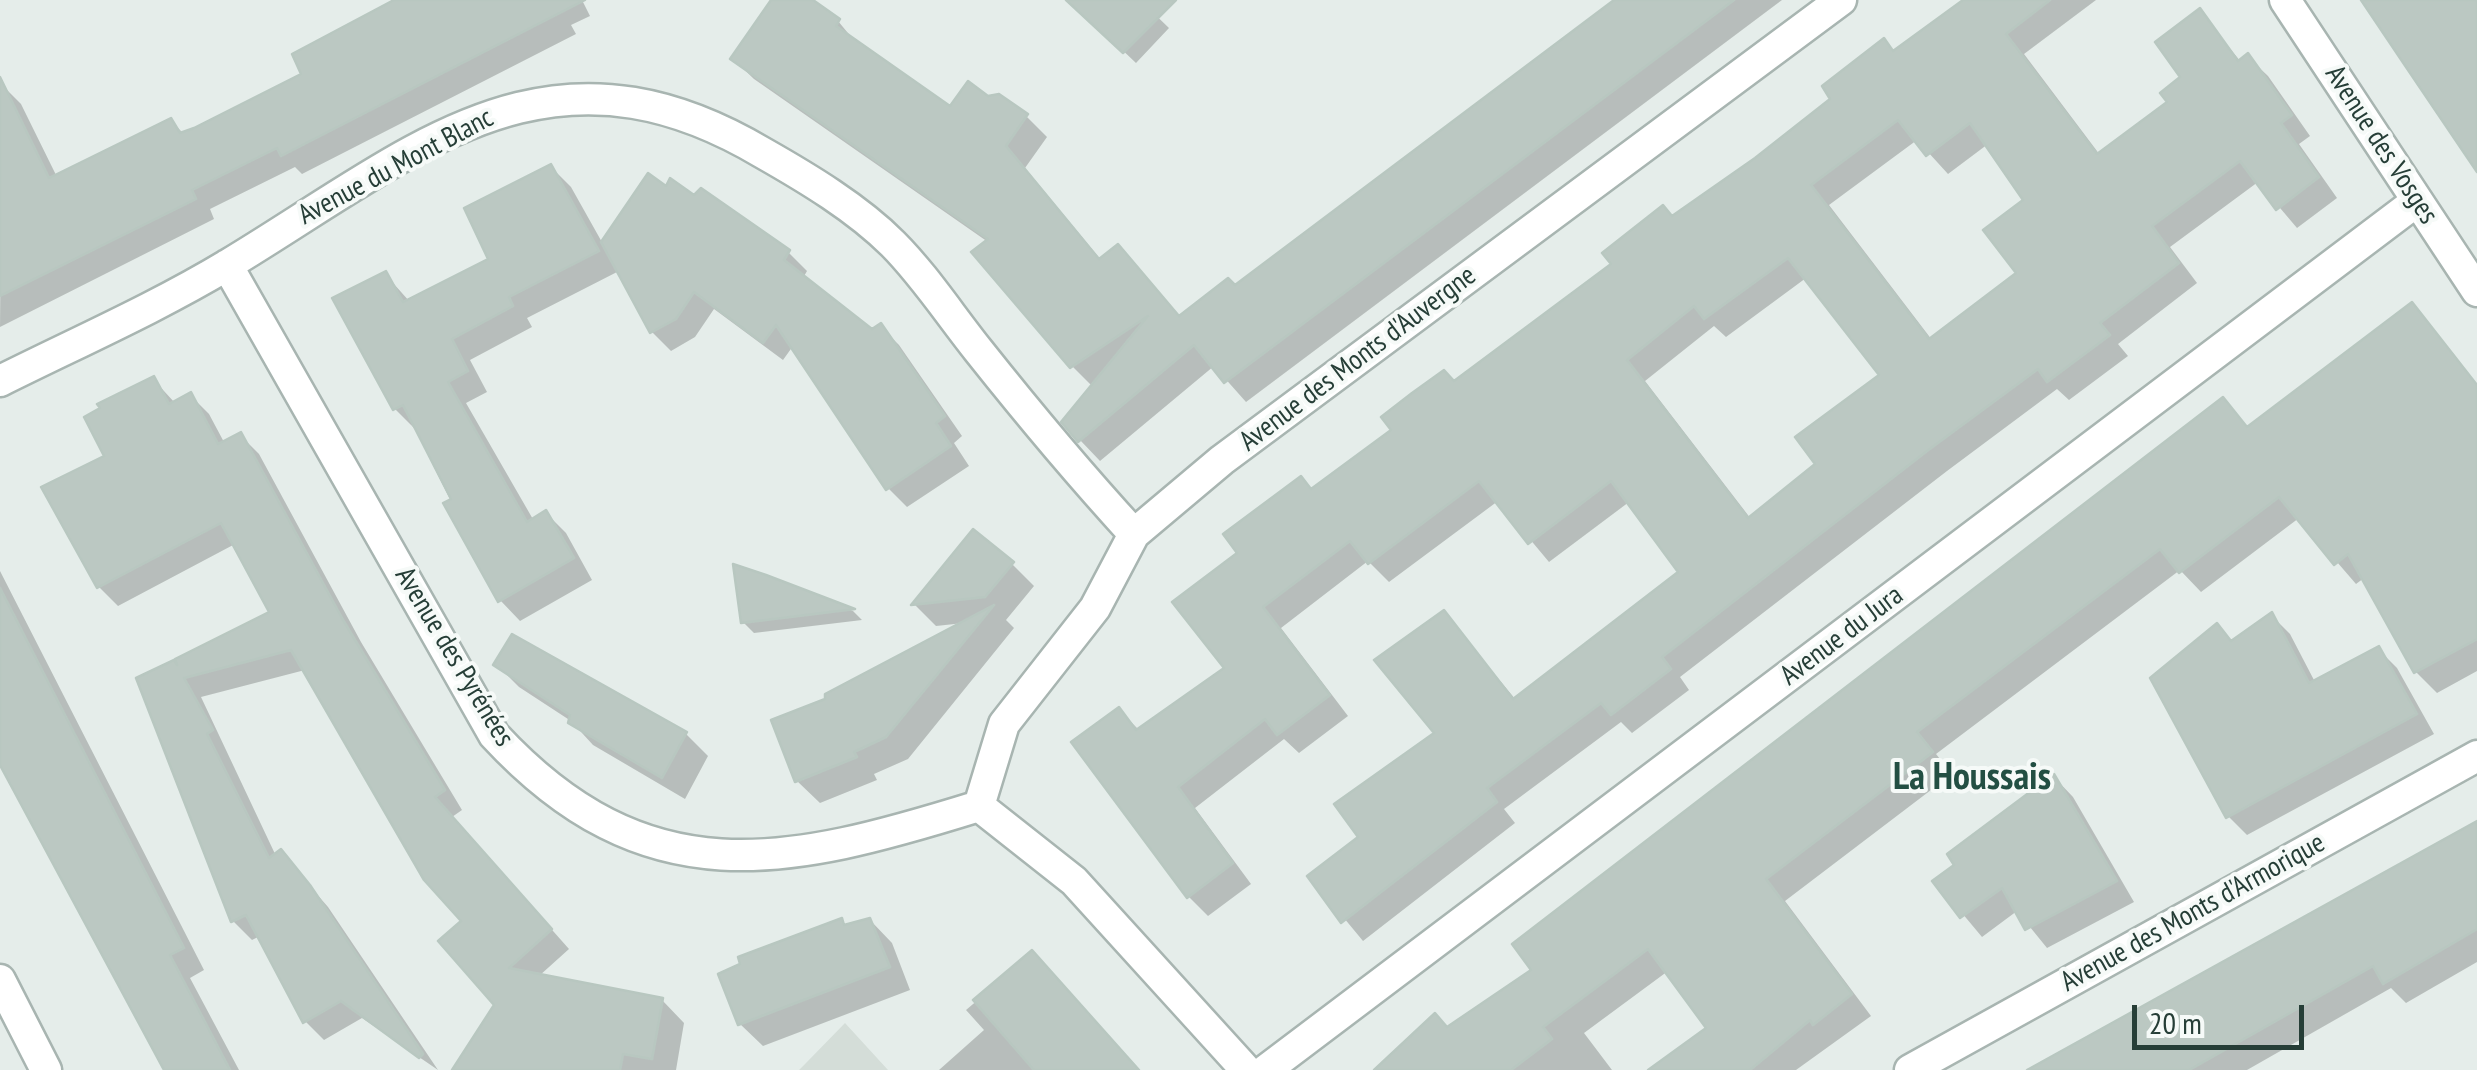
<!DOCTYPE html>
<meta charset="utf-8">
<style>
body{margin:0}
#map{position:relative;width:2477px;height:1070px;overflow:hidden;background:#e5edea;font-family:"PT Sans Narrow",sans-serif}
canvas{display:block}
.scale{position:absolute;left:2132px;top:1005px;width:172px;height:45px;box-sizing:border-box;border:5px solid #263e37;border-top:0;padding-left:12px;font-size:30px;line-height:35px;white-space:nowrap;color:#263e37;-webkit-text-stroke:8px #f6faf8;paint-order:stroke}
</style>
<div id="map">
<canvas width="2477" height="1070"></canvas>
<div class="scale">20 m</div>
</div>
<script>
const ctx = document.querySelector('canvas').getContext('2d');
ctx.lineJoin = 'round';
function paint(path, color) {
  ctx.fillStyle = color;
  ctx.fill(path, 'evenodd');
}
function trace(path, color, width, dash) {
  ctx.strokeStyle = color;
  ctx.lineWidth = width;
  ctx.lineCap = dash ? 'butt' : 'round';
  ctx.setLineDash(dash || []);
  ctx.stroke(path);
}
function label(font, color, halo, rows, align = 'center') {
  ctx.font = font + ' "PT Sans Narrow",sans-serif';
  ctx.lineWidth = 8;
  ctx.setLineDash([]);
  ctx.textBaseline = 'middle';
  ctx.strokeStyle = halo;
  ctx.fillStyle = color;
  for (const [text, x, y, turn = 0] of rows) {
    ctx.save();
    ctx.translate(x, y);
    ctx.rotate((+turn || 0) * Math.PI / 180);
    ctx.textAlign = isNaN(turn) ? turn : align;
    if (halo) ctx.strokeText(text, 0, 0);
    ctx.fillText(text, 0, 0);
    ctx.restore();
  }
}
const built = new Path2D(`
 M845,1023L888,1070H799L806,1063Z`);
const shadow = new Path2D(`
 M396,0H582L590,16L571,25L576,34L302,174L295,167L210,209L214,219L0,327L2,85L21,104L57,177L171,121L184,134L305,75Z
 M774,0H809L838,21L857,44L951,109L987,98L1026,116L1047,137L1025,168L1101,260L1118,248L1181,318L1235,288L1619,0H1782L1246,402L1214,366L1100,461L1080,440L1093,387L1072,366L988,242L754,79L733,59Z
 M1084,0H1140L1169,28L1136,63L1077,7Z
 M1967,0H2096L2024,54L2100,155L2170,103L2184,78L2200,12L2241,62L2248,57L2268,76L2310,136L2299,144L2337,198L2297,228L2258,182L2170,247L2197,283L2118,344L2128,356L2069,400L2057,389L1947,471L1680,677L1689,690L1632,733L1621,722L1504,809L1515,823L1363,941L1310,877L1361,837L1438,733L1444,613L1516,700L1681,573L1629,502L1549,562L1498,501L1389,582L1368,561L1281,628L1348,716L1299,753L1284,739L1195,808L1251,884L1208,916L1189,897L1075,743L1119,710L1139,730L1227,668L1241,554L1313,491L1757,160L1833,99L1884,41L1895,52ZM1917,140L1948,174L1988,144L2027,201L2020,273L1932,340L1829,205ZM1806,278L1883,376L1819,464L1751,519L1645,381L1714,326L1726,337Z
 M551,167L571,187L603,244L788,252L807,271L803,278L872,332L880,326L899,345L962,436L954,443L969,466L907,507L888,488L793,346L783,360L714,309L695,337L671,351L652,332L619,271L527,318L532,327L470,360L487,392L466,403L534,521L546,513L566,533L592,580L520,621L500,600L415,429L395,409L385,274L410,302L491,260Z
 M2411,305L2477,388V671L2437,693L2416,672L2364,578L2356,584L2299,518L2201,592L2180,570L1936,754L1952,774L1785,901L1871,1016L1796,1070H1725L1710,1028L1668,971L1584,1033L1612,1070H1377L1447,1030L1535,970L2223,400L2250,429Z
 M153,379L175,403L190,395L209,414L225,444L240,435L259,454L361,642L462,810L452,817L569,949L539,976L542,1053L305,670L201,697L276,856L281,853L328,907L438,1070L362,1018L324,1040L305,1021L260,936L252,940L233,921L139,680L182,671L272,613L235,544L118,606L99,587L107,457Z
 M1012,564L1034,586L1006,620L1014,628L908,759L874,774L877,780L820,803L797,781L828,701L964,623L936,626L914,604Z
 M0,571L204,970L190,978L239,1070H167L0,760Z
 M766,578L853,611L862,620L754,633L743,622Z
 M2271,615L2290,634L2315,682L2378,649L2397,668L2434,734L2247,835L2228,816L2217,626L2233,643Z
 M497,665L686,734L708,756L685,799L593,745L571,721L519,687Z
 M2054,777L2073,797L2134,902L2047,948L2017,911L1982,937L1936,882Z
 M2477,824V962L2406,1003L2391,988L2247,1070H2034Z
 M870,920L892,943L910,990L763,1046L740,1024L842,921L847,927Z
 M1032,954L1062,984L1140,1070H939L984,1030L966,1010Z
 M662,1000L684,1023L676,1070H575Z`);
const building = new Path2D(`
 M394,0H585L281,156L277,148L192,190L196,199L0,296V77L49,178L171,118L180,133L194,128L301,74L292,54Z
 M771,0H813L840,19L836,26L950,106L968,81L988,96L999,94L1028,114L1006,146L1099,259L1118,244L1179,316L1228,278L1235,285L1614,0H1734L1224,383L1194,345L1078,442L1061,422L1148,316L1070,368L971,252L988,239L730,59Z
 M1066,0H1176L1123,53Z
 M1963,0H2050L2006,34L2097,154L2167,102L2160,93L2180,77L2155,42L2200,8L2238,61L2248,53L2292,115L2281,123L2319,177L2276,210L2240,161L2152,226L2179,263L2100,323L2110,335L2047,382L2038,369L1927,451L1662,657L1671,669L1611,715L1601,703L1487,788L1497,802L1341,923L1307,876L1358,837L1334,804L1434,733L1374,660L1444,610L1513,699L1678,572L1611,481L1528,544L1479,481L1368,564L1350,541L1263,607L1330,695L1277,735L1265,719L1178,787L1233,863L1187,898L1071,742L1119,707L1136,730L1224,668L1172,602L1237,553L1223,534L1301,476L1311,489L1391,430L1381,417L1412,393L1444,370L1454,381L1611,264L1602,253L1663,205L1672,216L1755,158L1830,99L1822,86L1884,38L1893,51ZM1898,120L1926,156L1970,123L2023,200L1983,230L2016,273L1929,339L1811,185ZM1788,258L1879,375L1795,437L1815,464L1748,518L1627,360L1694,306L1704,319Z
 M2361,0H2477V172L2406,67Z
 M551,164L599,251L509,297L513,306L452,339L468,371L448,382L527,522L546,510L574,558L498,602L443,503L451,499L403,405L393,410L332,298L386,271L403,302L488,259L464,208Z
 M648,173L666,186L670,178L694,195L701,188L790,250L784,260L872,329L881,323L945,416L936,423L951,446L886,490L776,325L763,343L694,292L676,319L650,333L601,242Z
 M2412,302L2477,385V639L2414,673L2348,554L2334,565L2279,497L2179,573L2160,549L1917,732L1933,752L1766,879L1852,994L1813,1025L1810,1020L1750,1070H1648L1706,1028L1648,949L1543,1027L1552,1039L1511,1070H1374L1435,1013L1447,1027L1531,970L1512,944L2223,397L2247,427Z
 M154,376L169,404L191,392L218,444L241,432L343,620L445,790L435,797L552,929L509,968L663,998L652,1059L623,1054L620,1070H452L494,1005L438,941L461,921L424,880L291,650L184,678L213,730L207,734L269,858L281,849L310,885L423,1054L419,1058L341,1001L303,1023L246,915L231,922L136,678L174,660L177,665L175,659L269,612L221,523L97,588L41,487L104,456L84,417L100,408L97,404Z
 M973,529L1014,562L985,597L911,605Z
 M733,564L766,575L855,609L741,623Z
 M0,588L184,948L170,955L230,1070H164L0,765Z
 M994,605L886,737L854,752L857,757L795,782L771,720L825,699V694Z
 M2272,612L2309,683L2379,646L2417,714L2226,818L2150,678L2217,623L2231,641Z
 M512,634L687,732L662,778L568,723L570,715L493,665Z
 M2054,774L2117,881L2025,930L2002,888L1960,918L1932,881L1954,865L1947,854Z
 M2477,821V929L2383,984L2373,966L2189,1070H2027Z
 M842,918L844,925L870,918L890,967L738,1025L718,974L740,964L738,957Z
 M1032,950L1139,1070H1034L973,1000Z`);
const street = new Path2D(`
 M2285,0L2477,291
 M227,265L494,735C646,899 786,866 979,806L1074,881L1246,1070
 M0,381C76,343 156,308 229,264C413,153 546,24 763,153C807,178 857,208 893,244C924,275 950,315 978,350C1028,413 1079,474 1134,534
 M979,806L1004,724L1095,608L1134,534L1222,460L1841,0
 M0,980L46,1070
 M1266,1070L2417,201
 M1910,1070L2477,756`);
const streetNames = [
 ["Avenue des Vosges",2381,145,57],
 ["Avenue du Mont Blanc",396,167,-28],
 ["Avenue des Monts d'Auvergne",1358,359,-37],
 ["Avenue du Jura",1842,636,-37],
 ["Avenue des Pyrénées",454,657,59],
 ["Avenue des Monts d'Armorique",2193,913,-29]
];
const districtNames = [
 ["La Houssais",1972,778]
];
paint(built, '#d4ddd8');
paint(shadow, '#0003');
paint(building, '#bbc8c2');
trace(building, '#b8c7c0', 2.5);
trace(street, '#a8b5b1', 35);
trace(street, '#fff', 30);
label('28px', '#263e37', '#f6faf8', streetNames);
label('bold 38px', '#234f43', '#f6faf8', districtNames);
</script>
